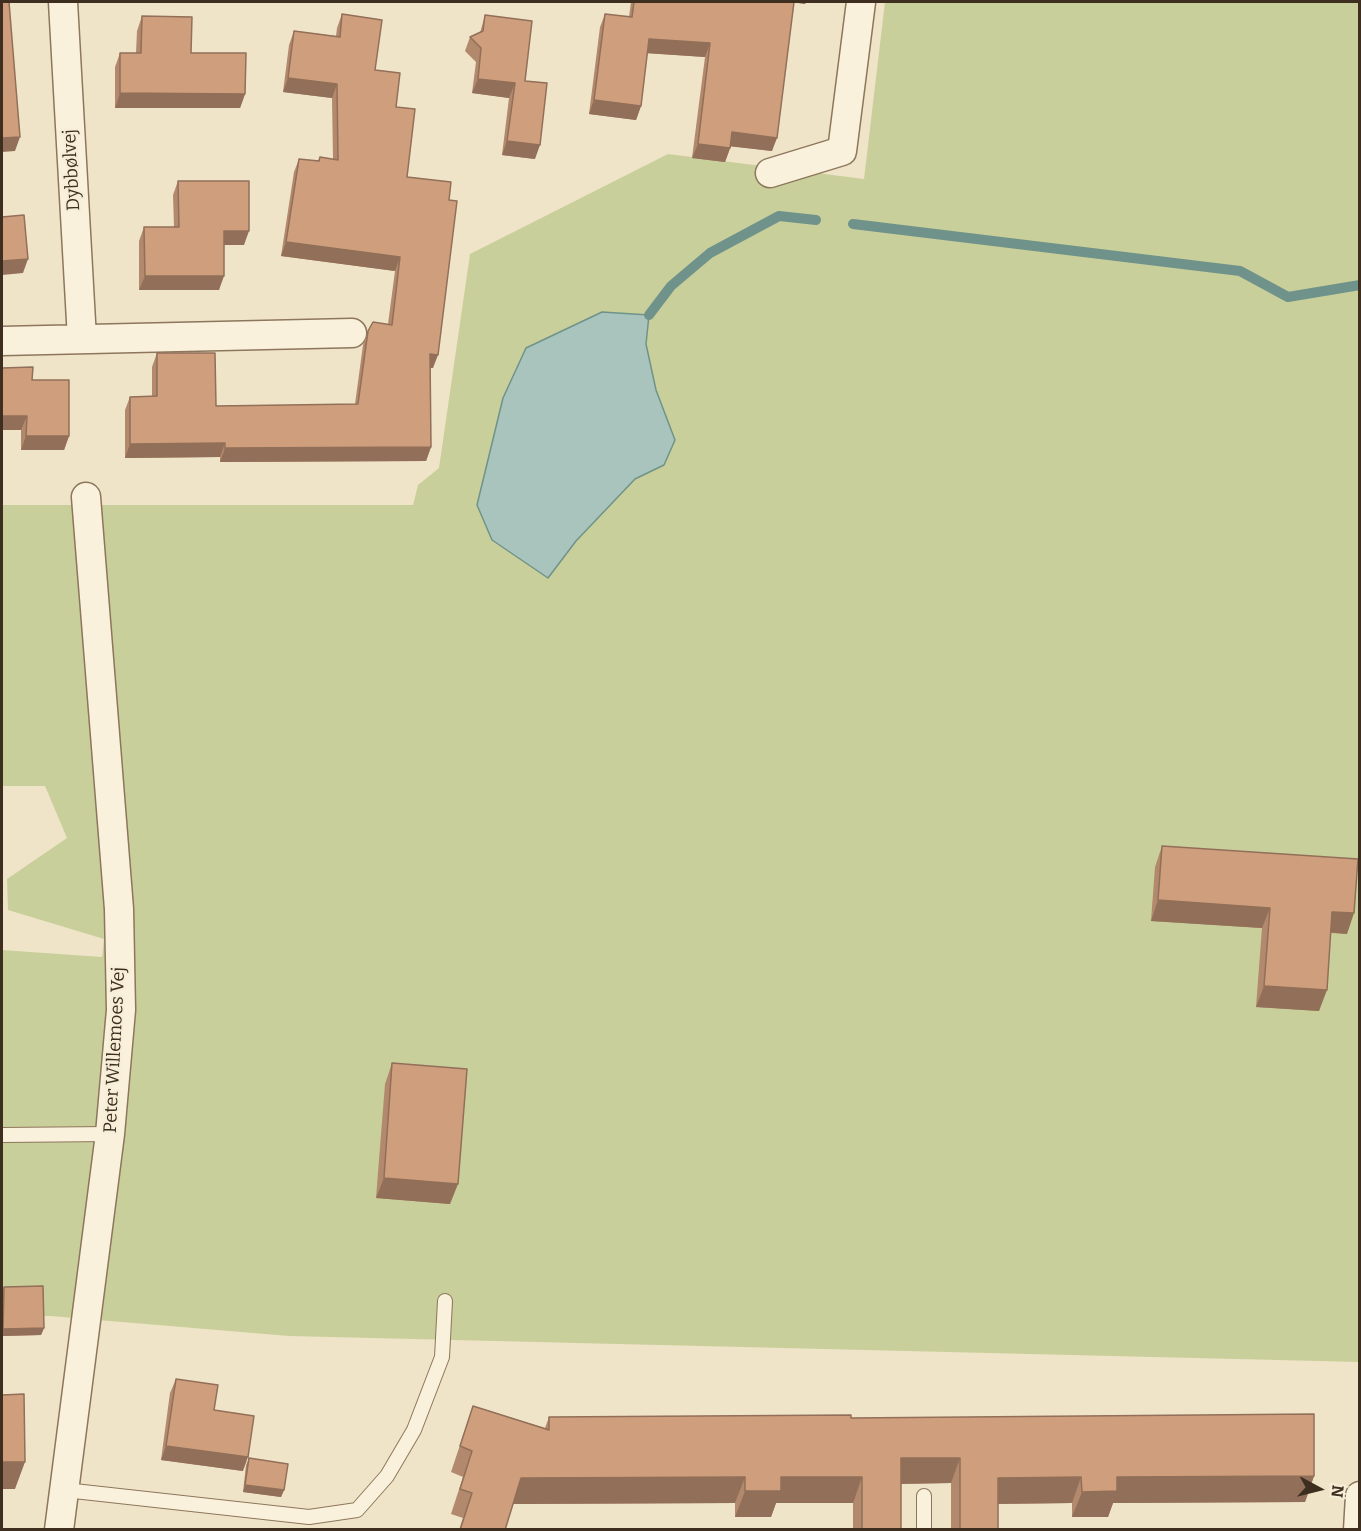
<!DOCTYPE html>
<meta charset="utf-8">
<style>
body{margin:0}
#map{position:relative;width:1361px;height:1531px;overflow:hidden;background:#f0e4c8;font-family:Bitter,serif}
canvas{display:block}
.frame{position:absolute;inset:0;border:3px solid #3d2e20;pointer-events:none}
.north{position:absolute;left:1289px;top:1459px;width:60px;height:60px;-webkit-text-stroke:4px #f7eed8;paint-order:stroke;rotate:97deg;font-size:16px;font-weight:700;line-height:24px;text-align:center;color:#3d2e20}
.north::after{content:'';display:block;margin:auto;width:21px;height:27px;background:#3d2e20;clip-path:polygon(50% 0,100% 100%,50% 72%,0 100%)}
</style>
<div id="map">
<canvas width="1361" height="1531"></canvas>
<div class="frame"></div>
<div class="north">N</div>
</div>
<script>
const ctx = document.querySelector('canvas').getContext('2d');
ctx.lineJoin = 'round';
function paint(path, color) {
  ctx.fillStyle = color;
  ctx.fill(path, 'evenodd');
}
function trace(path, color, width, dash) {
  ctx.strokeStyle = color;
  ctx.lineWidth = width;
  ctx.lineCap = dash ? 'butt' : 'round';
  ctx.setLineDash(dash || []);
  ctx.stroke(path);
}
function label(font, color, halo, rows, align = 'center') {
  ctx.font = font + ' Bitter,serif';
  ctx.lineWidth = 5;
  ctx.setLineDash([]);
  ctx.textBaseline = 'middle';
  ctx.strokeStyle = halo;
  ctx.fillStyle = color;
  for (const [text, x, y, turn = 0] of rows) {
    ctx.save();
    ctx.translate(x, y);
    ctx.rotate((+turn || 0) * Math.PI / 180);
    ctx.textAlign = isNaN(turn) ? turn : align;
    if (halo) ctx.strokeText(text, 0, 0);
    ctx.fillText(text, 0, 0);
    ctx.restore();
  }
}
const green = new Path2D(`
 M885,2H1359V1362L289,1336L50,1316H2V950L102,957L104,939L8,910L7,879L67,838L45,786H2V505H413L418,485L439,468L470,254L668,154L864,179Z`);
const water = new Path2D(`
 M602,312L649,315L646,344L656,390L675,440L664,465L635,479L576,541L548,578L492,540L477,505L503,398L526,348Z`);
const stream = new Path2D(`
 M853,224L1240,271L1288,297L1360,285
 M649,315L671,286L710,253L779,216L816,220`);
const lane = new Path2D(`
 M2,1135L110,1134
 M65,1490L309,1517L357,1510L387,1476L414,1430L442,1357L445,1301
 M924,1496V1530`);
const street = new Path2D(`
 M63,2L82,339
 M770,173L842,151L861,2
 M2,341L352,333
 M59,1530L110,1134L121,1010L119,909L86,497
 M1358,1530L1360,1496`);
const wall = new Path2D(`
 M631,2H806L805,4L794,2L772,151L731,146L725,162L692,158L705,57L647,53L641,106L636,120L589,114L600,27L605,14L629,17Z
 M342,14L396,107L407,177L449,200L433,368H430L431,447L426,461L220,462V457L125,458V410L130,397L152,396V367L157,353L216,406L355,404L363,345L368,331L388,324L395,271L281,256L294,172L299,159L318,161L320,157L333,159L332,98L283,92L289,45L294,31L336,36L337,28Z
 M485,15L525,81L535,159L502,155L509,98L472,93L476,62L465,51L470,37L480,33Z
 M142,16L245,94L240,108H115V67L120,53H136L137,31Z
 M178,181L244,245H224L219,290H139V241L144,227H174L173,195Z
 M2,368L32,380L69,436L64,450H21V430H2Z
 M1162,846L1347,934L1331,933L1319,1011L1256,1007L1262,928L1151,921L1155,867Z
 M392,1063L450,1204L376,1198L385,1084Z
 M4,1287L44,1328L41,1335L2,1336V1293Z
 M176,1379L214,1410L243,1471L161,1460L170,1393Z
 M473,1406L545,1428L549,1417L851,1418L1314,1476L1305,1502L1113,1503L1108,1517H1072V1503L998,1504V1530H951V1483L901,1484V1530H853V1503H776L771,1517H735V1503L513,1504L505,1530H459L463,1518L451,1514L463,1477L451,1472Z
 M249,1458L284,1490L281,1497L243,1492L246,1465Z`);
const shadedWall = new Path2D(`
 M791,2H806L805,4Z
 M649,39L710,43L705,57L644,53Z
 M288,78L337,84L332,98L283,92Z
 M478,79L515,83L509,98L472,93Z
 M120,93L245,94L240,108H115Z
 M594,100L641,106L636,120L589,114Z
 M732,132L777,138L772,151L727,146Z
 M20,137L15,151L2,152V138Z
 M507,141L540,145L535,159L502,155Z
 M698,144L730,148L725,162L692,158Z
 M224,231H249L244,245H219Z
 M286,242L400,257L395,271L281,256Z
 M28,259L23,273L2,275V261Z
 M145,276H224L219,290H139Z
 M430,354L438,355L433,368H425Z
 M2,416H27L21,430H2Z
 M26,436H69L64,450H21Z
 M225,443L220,457L125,458L130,444Z
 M431,447L426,461L220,462L225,448Z
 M1158,900L1270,908L1262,928L1151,921Z
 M1332,912L1354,913L1347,934L1325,932Z
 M1264,986L1327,990L1319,1011L1256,1007Z
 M384,1178L458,1184L450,1204L376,1198Z
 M44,1328L41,1335L2,1336L3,1329Z
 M166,1446L248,1457L243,1471L161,1460Z
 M901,1458H960L951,1483L892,1484Z
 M2,1462H25L15,1489H2Z
 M1314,1476L1305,1502L1113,1503L1108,1517H1072L1082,1492L1117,1477Z
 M745,1477L735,1503L512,1504L521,1478Z
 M781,1477H862L853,1503H776L771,1517H735L745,1491Z
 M1081,1477L1072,1503L989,1504L998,1478Z
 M245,1485L284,1490L281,1497L243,1492Z`);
const building = new Path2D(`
 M2,2H9L20,137L2,138Z
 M634,2H794L777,138L732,132L730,148L698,144L710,43L649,39L641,106L594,100L605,14L632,17Z
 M342,14L382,20L375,70L400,73L396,107L415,109L407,177L451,182L449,200L457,201L438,355L430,354L431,447L225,448V443L130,444V397L157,396V353H215L216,406L358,404L368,331L373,322L392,325L400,257L286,242L299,159L319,161L320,157L338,160L337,84L288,78L294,31L340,37Z
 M485,15L532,21L525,81L547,83L540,145L507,141L515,83L478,79L481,48L470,37L483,31Z
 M142,16L192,17L191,53H246L245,94L120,93V53H141Z
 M178,181H249V231H224V276H145L144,227H179Z
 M24,215L28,259L2,261V217Z
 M33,367L32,380H69V436H26L27,416H2V368Z
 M1162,846L1358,859L1354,913L1332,912L1327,990L1264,986L1270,908L1158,900Z
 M392,1063L467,1069L458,1184L384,1178Z
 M43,1286L44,1328L3,1329L4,1287Z
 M176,1379L218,1385L214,1410L254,1416L248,1457L166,1446Z
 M24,1394L25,1462H2V1395Z
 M473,1406L549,1430V1417L851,1415V1418L1314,1414V1476L1117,1477V1491L1082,1492L1081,1477L998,1478V1530H960V1458H901V1530H862V1477H781V1491H745V1477L521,1478L505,1530H460L472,1493L460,1489L472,1451L460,1446Z
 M249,1458L288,1464L284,1490L245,1485Z`);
const streetNames = [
 ["Dybbølvej",72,170,-93],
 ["Peter Willemoes Vej",115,1050,-87]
];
paint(green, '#c9cf9b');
paint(water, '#a9c4bc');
trace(water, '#6f938a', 1.5);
trace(stream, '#6f938a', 10);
trace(lane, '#8d765c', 16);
trace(street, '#8d765c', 31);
trace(lane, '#faf1dc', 14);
trace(street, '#faf1dc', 28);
paint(wall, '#b2896c');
paint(shadedWall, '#916f58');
paint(building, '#cf9f7d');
trace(building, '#916f58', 1.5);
label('18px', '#3d2e20', '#f7eed8', streetNames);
</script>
